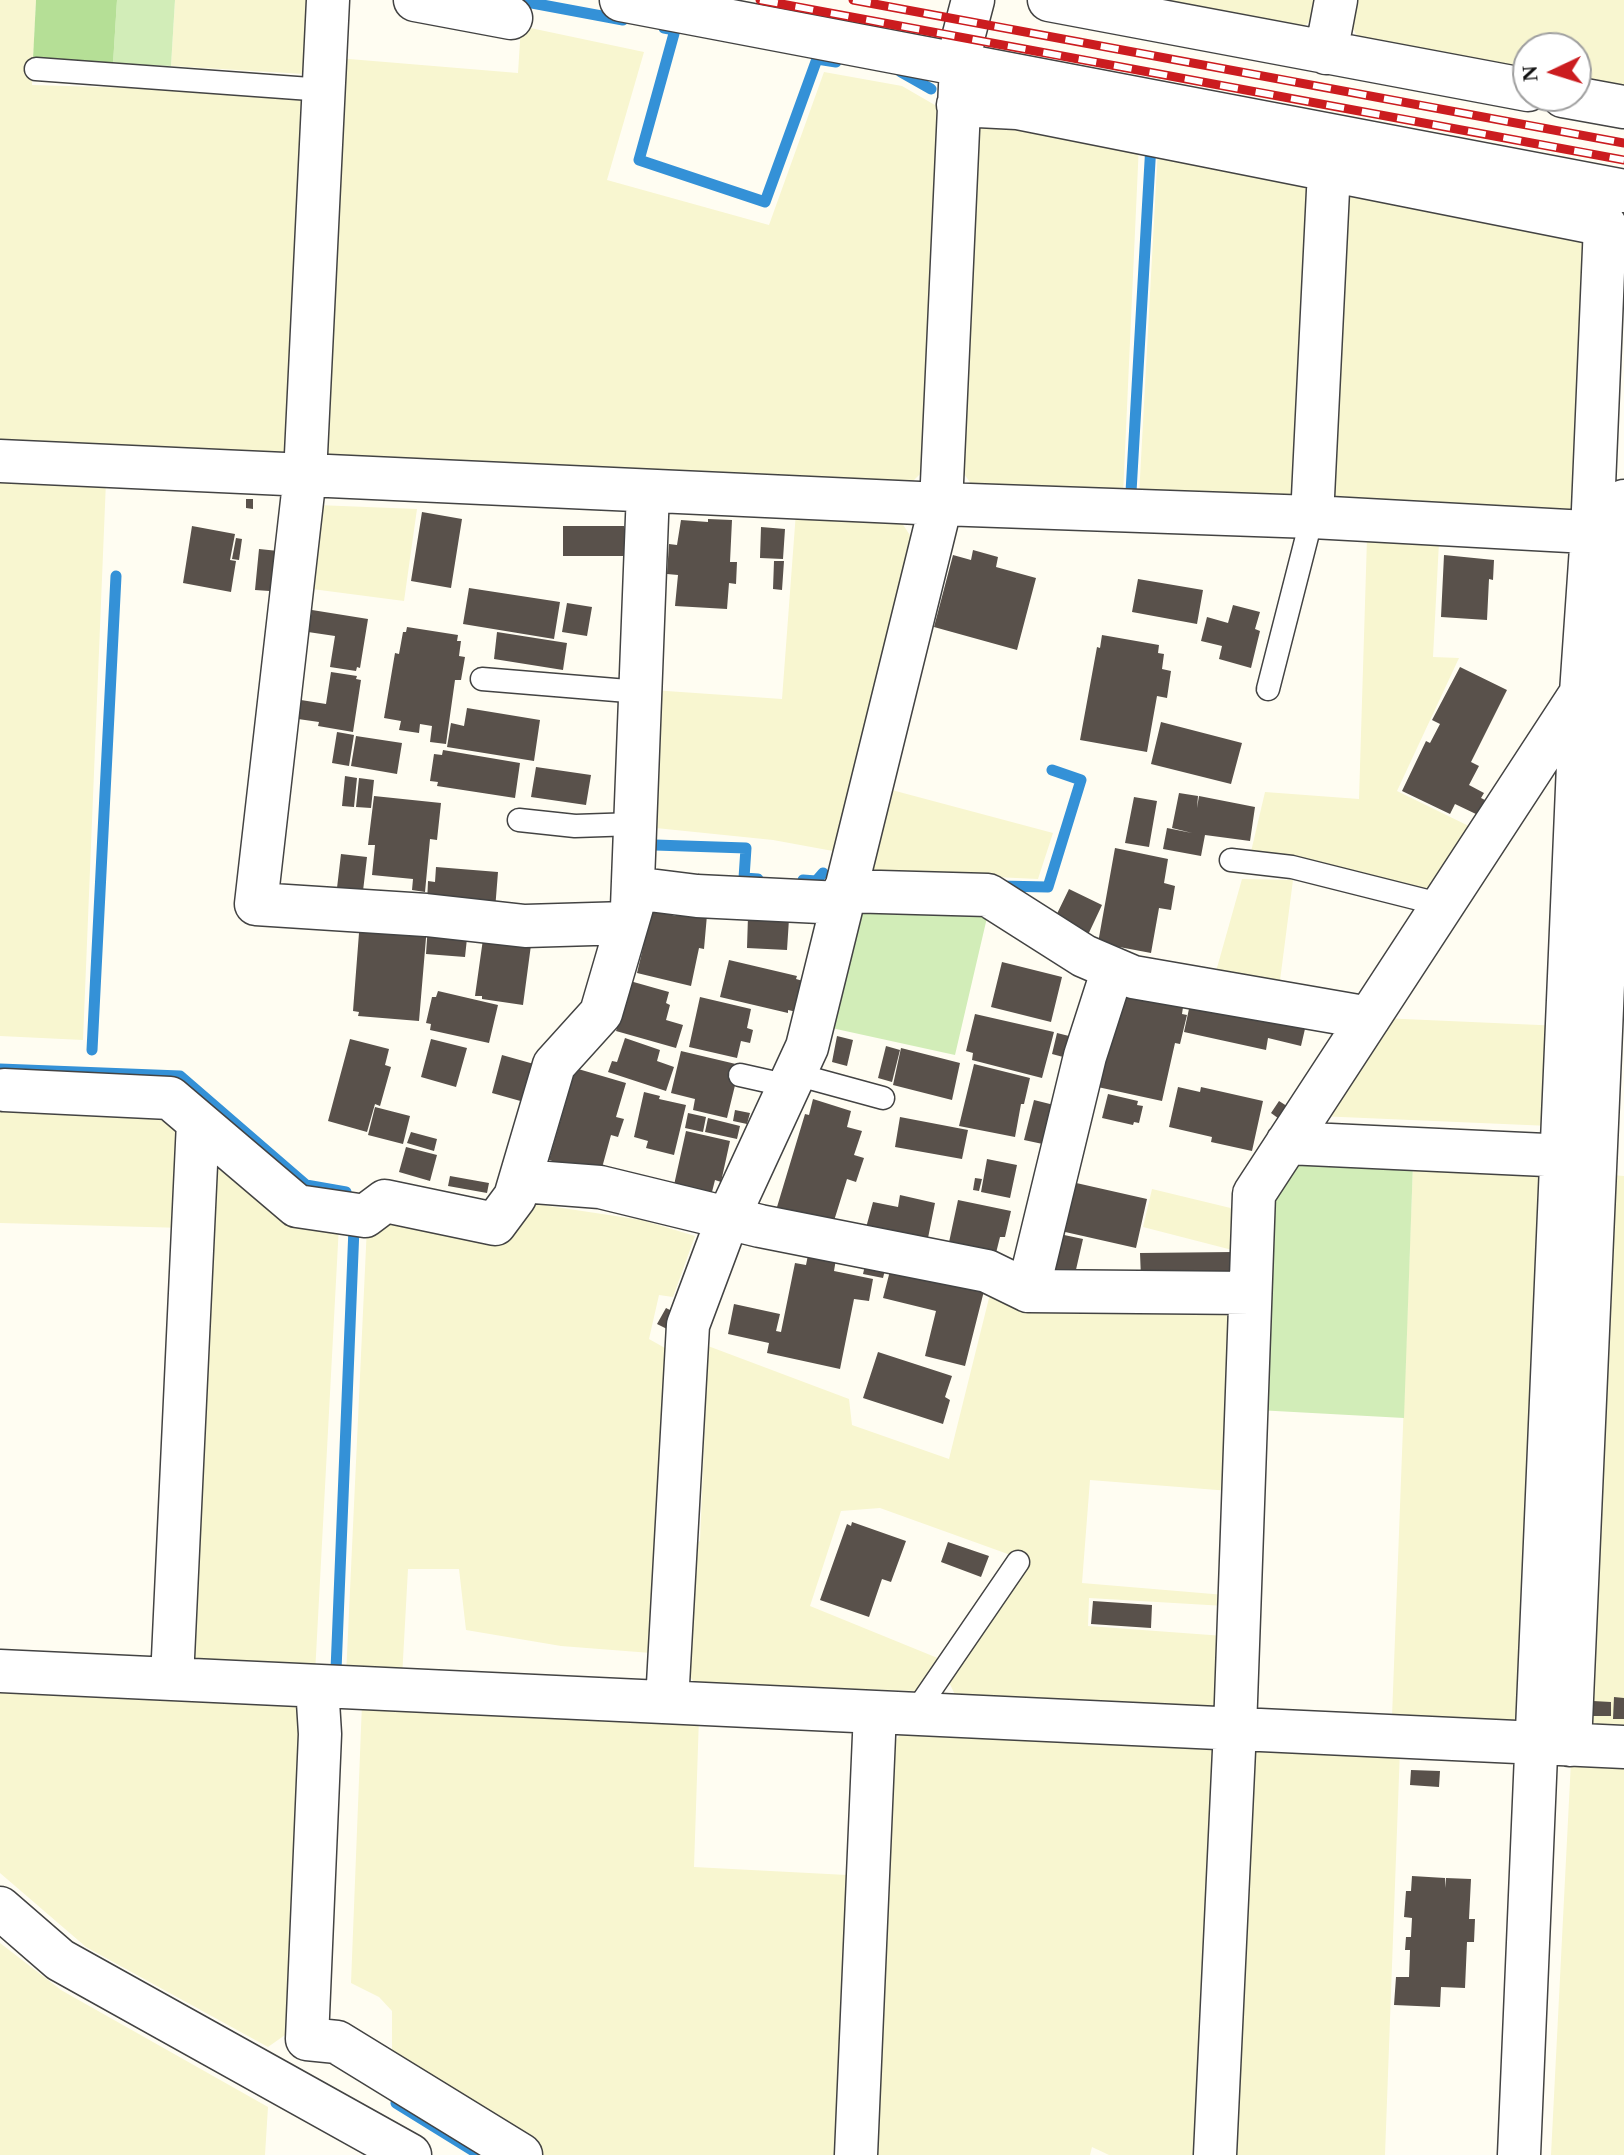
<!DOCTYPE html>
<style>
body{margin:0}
#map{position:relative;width:1624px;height:2155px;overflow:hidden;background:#fffdf2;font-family:Georgia,serif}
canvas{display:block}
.north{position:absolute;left:1512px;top:32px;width:80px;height:80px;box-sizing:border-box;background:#fff;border:2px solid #9f9f9f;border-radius:50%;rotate:266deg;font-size:22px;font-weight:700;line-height:32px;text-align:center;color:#101010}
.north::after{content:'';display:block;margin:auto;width:28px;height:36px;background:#cb1c1f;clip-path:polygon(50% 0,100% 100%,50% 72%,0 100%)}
</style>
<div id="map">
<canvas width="1624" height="2155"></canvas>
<div class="north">N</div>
</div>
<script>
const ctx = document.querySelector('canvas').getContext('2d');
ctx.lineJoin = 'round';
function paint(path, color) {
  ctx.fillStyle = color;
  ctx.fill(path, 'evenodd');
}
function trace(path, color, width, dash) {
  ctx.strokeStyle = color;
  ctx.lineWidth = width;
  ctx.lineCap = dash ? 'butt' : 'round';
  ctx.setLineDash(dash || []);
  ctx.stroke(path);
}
const farmland = new Path2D(`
 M0,0H36L32,85L308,93L295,448L284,455L0,445Z
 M175,0H320L304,74L171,66Z
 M1158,0H1317L1314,18L1300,29Z
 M1354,0H1624V89L1576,81V48H1528V73L1362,45L1350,23Z
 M521,26L644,52L607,180L769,225L824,72L902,86L940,108L926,468L912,482L326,456L337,58L518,73Z
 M978,117L1139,144L1123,495L975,489L964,474Z
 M1158,147L1310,176L1295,489L1289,502L1139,496Z
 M1341,182L1596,232L1580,514L1333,500Z
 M0,475L106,481L83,1040L0,1036Z
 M317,505L417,509L404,601L312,589Z
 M796,512L900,520L917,546L833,851L773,840L646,827L652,690L782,699Z
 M1367,538L1439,542L1433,657L1459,658L1397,791L1477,830L1439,889H1424L1250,856L1265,792L1359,799Z
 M888,789L1053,833L1038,879L865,871Z
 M1242,879L1293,880L1278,996L1213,982Z
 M1381,1018L1562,1026L1550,1126L1318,1116Z
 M0,1099L167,1109L188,1129L184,1228L0,1223Z
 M210,1153L339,1225L315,1674L195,1668L183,1656Z
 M1413,1163L1551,1168L1529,1724L1392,1717Z
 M1611,1175L1624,1176V1735L1594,1734L1586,1722Z
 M1152,1189L1243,1211L1240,1252L1143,1227Z
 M529,1203L642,1220L695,1236L673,1297L659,1295L649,1339L665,1348L651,1653L561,1646L466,1630L459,1569H408L402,1678L346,1676L367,1226Z
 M991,1290L1233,1302L1230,1491L1090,1480L1082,1583L1225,1595V1606L1089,1598L1088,1626L1224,1636V1704L1212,1712L958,1701L948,1680L1030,1562L880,1508L841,1511L810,1606L940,1659L917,1691L695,1683L685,1671L690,1547L700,1541L708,1346L849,1399L852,1425L949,1459Z
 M0,1685L292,1699L310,1726L295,2028L268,2047L86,1947L0,1873Z
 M362,1703L699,1717L694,1867L847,1875L836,2155H539L392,2063V2011L379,1997L351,1983Z
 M906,1726L1215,1741L1205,2155H1109L1092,2147L1090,2155H874L890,1749Z
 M1400,1749L1385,2155H1223L1241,1750Z
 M1571,1761L1624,1763V2155H1551Z
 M0,1943L61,1990L268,2107L265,2155H0Z`);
const green = new Path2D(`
 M117,0H175L171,66L113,64Z
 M989,909L955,1055L827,1027L856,911Z
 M1289,1158L1413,1163L1404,1418L1257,1410L1265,1195Z`);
const forest = new Path2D(`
 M36,0H117L113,64L33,59Z`);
const stream = new Path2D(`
 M516,0L623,20
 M664,28L675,30L639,160L765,202L817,59L836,62
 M901,72L931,89
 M1131,492L1151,144
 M655,845L746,848L744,878L758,879
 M803,880L816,881L823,873
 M999,886L1048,887L1081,780L1052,770
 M92,1050L116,576
 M0,1069L180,1076L306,1185L346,1192
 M336,1670L354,1228
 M396,2103L480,2155`);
const building = new Path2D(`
 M246,499H253V509L246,508Z
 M422,512L462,519L451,588L411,581Z
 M708,519L732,520L730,562H737L736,584L729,583L727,609L675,606L678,575L667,574L669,544L677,545L681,520L708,522Z
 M192,526L235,534L230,560L236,561L231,592L183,583Z
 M563,526H624V556H563Z
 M761,527L785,529L783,559L760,558Z
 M236,538L242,539L239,560L232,559Z
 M259,549L288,552L284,592L255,590Z
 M973,550L998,557L996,567L1036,578L1017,650L934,627L953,555L971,560Z
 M1444,555L1494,560L1493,580L1489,579L1487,620L1441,617Z
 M774,561H784L782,590L773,589Z
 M1138,579L1203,590L1197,624L1132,612Z
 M469,588L560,602L554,639L463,624Z
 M567,603L592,607L587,636L562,632Z
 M1233,605L1260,612L1255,629L1260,631L1251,668L1219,659L1222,646L1201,641L1207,617L1228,623Z
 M312,610L368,619L360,668L357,667L356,671L330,667L335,636L308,632Z
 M407,627L458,635L457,641H461L459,656L465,657L461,680H455L446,744L430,742L432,726L420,724L419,733L399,730L401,721L384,718L395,653L399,654L403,632H406Z
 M497,632L567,643L563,670L494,659Z
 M1102,635L1159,645L1158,653L1164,654L1162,669L1171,671L1167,698L1157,696L1147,752L1080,740L1097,647L1100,648Z
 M1460,667L1507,690L1471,762L1479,766L1469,785L1484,793L1481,798L1485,800L1478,815L1455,804L1450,814L1402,791L1426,741L1430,743L1440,724L1432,720Z
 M331,672L357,676L356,679L361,680L353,732L318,726L319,722L298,719L301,700L326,704Z
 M467,708L540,720L534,761L447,747L451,723L464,726Z
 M1161,722L1242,743L1231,784L1151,764Z
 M337,732L354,735L349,766L332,763Z
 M356,736L402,743L397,774L351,766Z
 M443,750L520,763L515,798L437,786L438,782L430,781L434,754L442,755Z
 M536,767L591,775L586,805L531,797Z
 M345,776L357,778L354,807L342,806Z
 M359,778L374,780L371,808L356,807Z
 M1179,793L1198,796L1197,808L1199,796L1255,807L1250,841L1205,835L1201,856L1163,849L1167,828L1192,833L1172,828Z
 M374,796L441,803L437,840L430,839L425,892L412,890L413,879L372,875L375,845H368Z
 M1134,797L1157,801L1149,847L1125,843Z
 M1115,848L1168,859L1164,883L1175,886L1171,910L1159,908L1151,953L1098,943Z
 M341,854L367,857L363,891L337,888Z
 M436,867L498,872L495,910L427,904L428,881L435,882Z
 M1069,889L1102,905L1087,937L1053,922Z
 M678,909L707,915L704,949L699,948L691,986L637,973L652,910L676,916Z
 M748,916L789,919L787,950L747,948Z
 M360,920L427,926L419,1021L358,1016L359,1012L353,1011Z
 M428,925L468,929L465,957L426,954Z
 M484,932L531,945L523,1005L482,999V996H475Z
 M729,960L797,976L796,979L803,981L797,1012L788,1010V1013L720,997Z
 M1002,962L1062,977L1051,1022L991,1007Z
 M1125,980L1184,1000L1182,1014L1187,1015L1180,1044L1175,1043L1162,1101L1093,1086Z
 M630,981L669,992L666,1003L670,1005L666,1020L683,1025L676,1048L616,1031Z
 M438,991L498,1005L489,1043L430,1030L431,1024L426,1023L432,997H436Z
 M1192,995L1308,1016L1301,1046L1268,1038L1266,1050L1184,1032Z
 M700,997L751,1009L747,1028L753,1030L750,1043L741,1041L737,1058L689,1047Z
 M975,1014L1054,1032L1042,1078L972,1060L973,1053L966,1051Z
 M1057,1033L1081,1039L1067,1058L1052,1054Z
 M837,1036L853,1040L847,1066L832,1062Z
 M625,1038L660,1050L657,1061L674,1067L666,1091L608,1072L612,1061L617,1062Z
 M350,1039L389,1049L385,1065L391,1067L380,1106L375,1104L367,1132L328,1121Z
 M431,1039L467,1048L456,1087L421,1077Z
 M886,1046L900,1050L892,1082L878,1078Z
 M901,1048L960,1063L952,1100L893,1085Z
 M681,1051L740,1065L727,1118L693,1110L695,1099L671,1093Z
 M502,1055L534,1064L524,1102L492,1093Z
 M974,1064L1030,1078L1024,1104H1021L1015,1137L959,1126Z
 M568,1066L626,1083L616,1117L624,1119L618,1137L611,1135L600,1175L549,1160L568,1095L561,1093L566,1077L572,1080L573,1077L566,1074Z
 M1178,1087L1200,1092L1201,1087L1263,1101L1252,1151L1211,1142L1212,1137L1169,1127Z
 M644,1092L660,1096L659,1099L686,1105L674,1155L646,1148L648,1141L634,1137Z
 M1108,1094L1138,1101L1137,1105L1143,1106L1139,1123L1134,1122L1133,1125L1102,1118Z
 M813,1099L851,1111L847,1127L862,1131L854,1155L864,1158L856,1182L847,1179L833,1224L777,1207L805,1114L809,1115Z
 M1034,1100L1062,1107L1052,1146L1024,1140Z
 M1279,1101L1290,1108L1282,1121L1271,1113Z
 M375,1107L410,1116L403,1144L368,1135Z
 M735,1110L750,1113L747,1124L733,1121Z
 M688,1113L706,1117L703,1132L685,1128Z
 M900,1117L968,1130L962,1159L895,1147Z
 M708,1118L740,1126L737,1139L705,1132Z
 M686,1131L730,1141L721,1182L715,1180L711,1196L674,1185Z
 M411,1132L437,1139L434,1151L407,1143Z
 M406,1147L437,1155L430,1181L399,1172Z
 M987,1159L1017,1165L1010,1198L981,1192Z
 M450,1176L489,1183L487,1193L448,1186Z
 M975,1178L982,1179L979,1191L973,1190Z
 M1063,1180L1147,1199L1136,1248L1052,1229Z
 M900,1195L935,1203L926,1248L864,1235L873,1202L898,1207Z
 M958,1200L1011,1211L1005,1237H1000L995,1257L948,1247Z
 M1050,1232L1083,1239L1075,1274L1043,1267Z
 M809,1250L836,1259L834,1271L873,1279L869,1301L854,1299L840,1369L767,1353L769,1343L728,1334L734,1304L780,1314L776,1331L781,1332L795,1263L806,1265Z
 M1233,1252V1278H1141L1140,1253Z
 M867,1257L887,1262L883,1278L863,1274Z
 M892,1263L985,1287L965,1366L925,1356L936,1311L883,1298Z
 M666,1308L676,1313L667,1329L657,1324Z
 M878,1352L952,1376L945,1397L950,1400L943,1424L863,1398Z
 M852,1522L906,1541L891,1582L882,1579L869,1617L820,1600L847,1524L851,1526Z
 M948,1542L989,1556L981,1577L941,1562Z
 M1093,1601L1152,1605L1151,1628L1091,1624Z
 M1614,1697L1624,1698V1719H1613Z
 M1593,1701L1611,1702V1716H1593Z
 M1411,1770L1440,1771L1439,1787L1410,1785Z
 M1412,1876L1445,1878L1446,1888V1878L1471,1879L1469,1919H1475L1474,1942H1467L1465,1988L1441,1987L1440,2007L1394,2005L1396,1977H1409L1410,1950H1405L1406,1937H1411L1412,1918L1404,1917L1406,1891H1411Z`);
const service = new Path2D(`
 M36,69L324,90
 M482,679L640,692
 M1268,689L1312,517
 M519,820L575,826L635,824
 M1231,860L1292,867L1443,905
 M795,1074L883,1098
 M740,1075L789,1086
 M914,1714L1018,1562`);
const minor = new Path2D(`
 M328,0L305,475L256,904L426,915L525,926L627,923
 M415,0L511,18
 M621,0L1624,191
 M1049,0L1528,90
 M1326,53L1336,0
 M1563,96L1624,107
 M958,105L1017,108L1605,225L1592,533L1581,693L1254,1194L1235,1729L1215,2155
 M0,461L941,504L1312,517L1624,534
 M1312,517L1329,170L1332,143
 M633,888L697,896L841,903
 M844,891L988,895L1084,956L1133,977L1369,1018
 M4,1090L170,1098L297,1206L365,1216L385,1201L495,1224L515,1197L554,1065L601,1013L632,907L648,491
 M1287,1143L1589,1157
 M521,1181L600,1187L760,1226L987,1271L1028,1291L1250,1293
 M1028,1291L1085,1056L1113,969
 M0,1671L1624,1747
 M172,1679L198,1122
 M317,1686L320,1734L307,2039L337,2042L521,2155
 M667,1702L688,1325L728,1218L807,1047L941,504L961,64L963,38L973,0
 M1570,1745L1624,501
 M0,1908L60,1960L410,2155
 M856,2155L875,1712
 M1519,2155L1581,694`);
const rail = new Path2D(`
 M760,0L1624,160
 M853,0L1624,143`);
paint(farmland, '#f8f6d0');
paint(green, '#d2edb8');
paint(forest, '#b5df96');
trace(stream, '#3491d7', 11);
paint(building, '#59514b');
trace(service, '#434343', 25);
trace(minor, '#434343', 45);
trace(service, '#fff', 22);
trace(minor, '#fff', 42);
trace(rail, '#cb1c1f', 9);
trace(rail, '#fff', 6, [18]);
</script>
